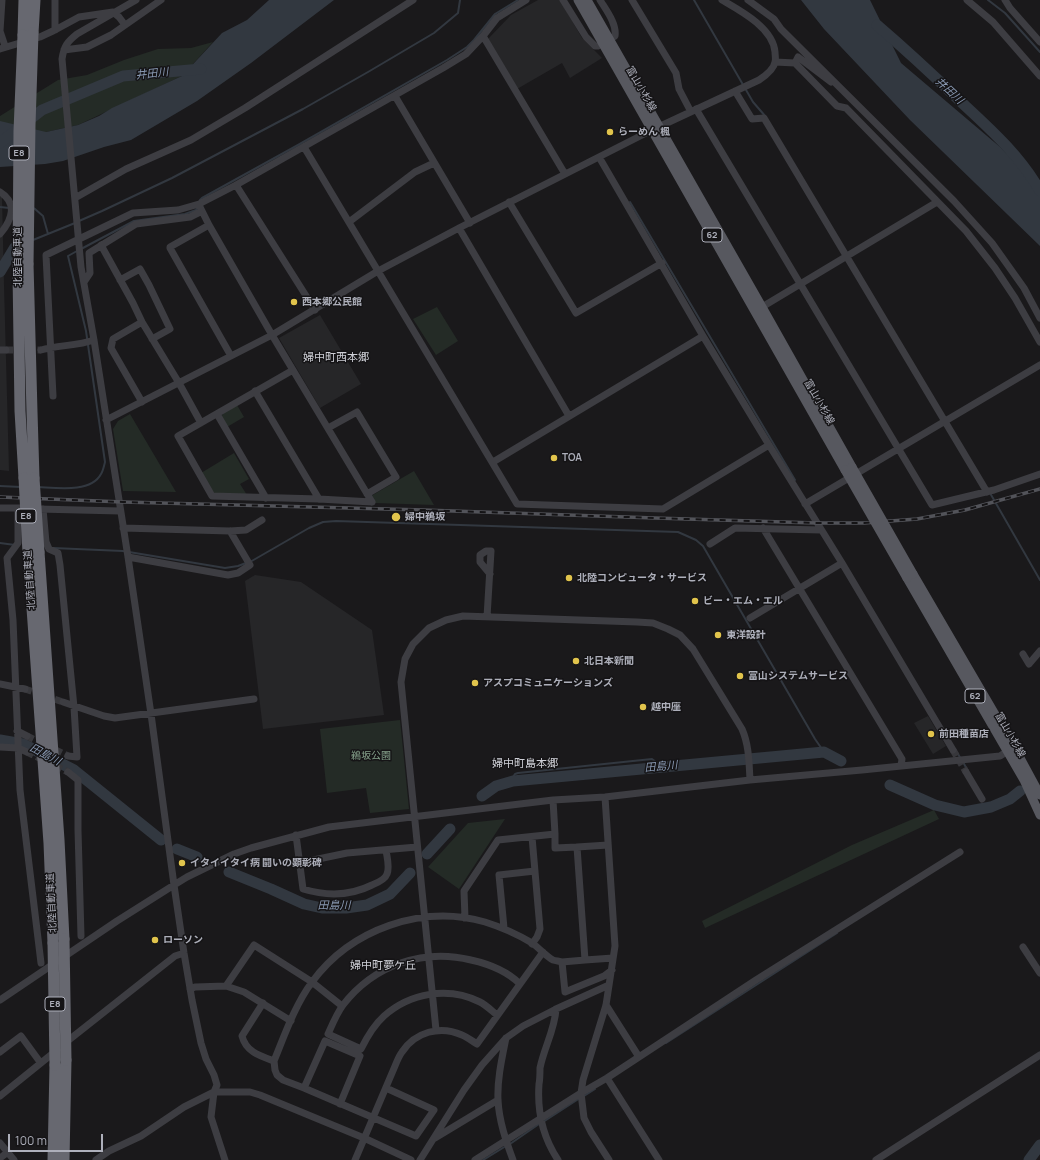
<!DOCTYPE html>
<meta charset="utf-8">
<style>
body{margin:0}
#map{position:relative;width:1040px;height:1160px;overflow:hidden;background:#1a191b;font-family:Manrope,sans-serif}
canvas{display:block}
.scale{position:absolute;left:8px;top:1134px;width:95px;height:18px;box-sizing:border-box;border:2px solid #adafba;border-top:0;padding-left:5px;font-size:12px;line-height:14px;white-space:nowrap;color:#adafba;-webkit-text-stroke:3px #151416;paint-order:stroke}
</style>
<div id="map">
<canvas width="1040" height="1160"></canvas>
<div class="scale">100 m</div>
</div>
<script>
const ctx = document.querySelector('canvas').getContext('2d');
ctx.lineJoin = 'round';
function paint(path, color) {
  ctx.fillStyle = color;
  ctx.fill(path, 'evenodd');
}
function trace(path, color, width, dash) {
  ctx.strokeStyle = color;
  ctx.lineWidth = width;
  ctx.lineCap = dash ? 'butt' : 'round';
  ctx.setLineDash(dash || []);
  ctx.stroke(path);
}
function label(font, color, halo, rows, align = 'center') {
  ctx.font = font + ' Manrope,"Noto Sans JP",sans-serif';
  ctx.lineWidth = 3;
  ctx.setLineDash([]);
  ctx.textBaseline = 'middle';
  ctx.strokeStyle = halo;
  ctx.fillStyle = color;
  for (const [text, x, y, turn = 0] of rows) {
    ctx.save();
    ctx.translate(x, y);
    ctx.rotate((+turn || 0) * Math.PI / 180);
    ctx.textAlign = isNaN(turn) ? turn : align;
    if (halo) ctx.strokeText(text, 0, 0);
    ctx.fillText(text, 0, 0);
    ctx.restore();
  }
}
const built = new Path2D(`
 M538,0H560L582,38L602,58L570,78L562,63L517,89L488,39L511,15Z
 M0,197H2L4,285L9,471L0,470Z
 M320,315L361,384L320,408L279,338Z
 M255,575L301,582L372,630L384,715L263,729L245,581Z
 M928,716L946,746L933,754L914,723Z`);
const green = new Path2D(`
 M213,42L182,76L78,125L46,132L0,134V116L58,80L87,75L124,60L158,49L191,48Z
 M437,307L458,341L436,355L413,319Z
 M237,405L244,417L227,427L221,418L223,413Z
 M130,414L176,492L123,491L113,429L118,421Z
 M234,453L249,479L240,484L247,495L216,494L212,491L201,473Z
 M414,471L434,505L375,503L371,496Z
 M400,720L409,809L370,813L366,788L327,793L320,729Z
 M934,810L939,819L705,928L702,921L852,845Z
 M505,819L459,889L428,867L468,823Z`);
const water = new Path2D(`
 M269,0H334L251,63L197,101L131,140L104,147L63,161L45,164L0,167V121L46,132L78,125L99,116L112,108L182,76L222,33L247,20Z
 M801,0H870L901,63L1000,147L1040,188V246L910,120L824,29Z`);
const stream = new Path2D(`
 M694,0L753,102L766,117
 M988,0L1005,13L1040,52
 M200,200L202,198L298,145L447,60L467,47L474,40L495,14L518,0
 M630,202L795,480
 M0,207L9,208
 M33,208L35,209L43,216L48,234
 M79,221L102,211L172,178L303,109L368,72L434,33L458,13L460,0
 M33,240L75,223
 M81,249L134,221L185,214L196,210L198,206
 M0,486L21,487
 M39,487C57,488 91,493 101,474C103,471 104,466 105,462L86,331L68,256L77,251
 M990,493L1040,580
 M0,543L15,545
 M53,548L123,551L225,568L238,566L246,563
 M250,562L309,528L323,522L336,521L678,532L696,540L703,546L815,739L824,752
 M955,749L961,759
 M963,762L968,771
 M513,781V777L515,774L518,773L652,759L656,762V768
 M666,1043L837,933
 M584,1096L595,1089
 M543,1122L580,1098
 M510,1144L539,1124
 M483,1160L506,1146`);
const river = new Path2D(`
 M877,25C905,49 932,74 959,100C988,127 1020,155 1040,191
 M0,143L42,110L123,76L201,69
 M0,272L15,247
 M0,740L23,744L74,770L161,840
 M890,785L935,805L964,812L991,807L1010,799L1020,791
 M482,796L496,786L513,781L824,752L841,761
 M177,849L197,857
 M427,854L450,829
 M229,872L271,889L304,904L322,908H346L367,905L390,894L410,873
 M1029,1160L1040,1145`);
const minorTunnel = new Path2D(`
 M6,350H41
 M25,689L63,702
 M27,736L68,756
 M953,750L966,772
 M27,752L68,772`);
const minor = new Path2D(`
 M2,0L0,31L5,46
 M55,0V30
 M136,0L77,34C67,42 64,46 62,59L81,267L94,340L128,557L151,714L174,885L184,953L192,1000L201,1043L206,1059L214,1075L217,1085L214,1092L211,1117L225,1160
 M563,0L586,37L595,46H598L603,43
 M600,0C606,10 617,24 615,36L609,39
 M632,0L676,73L679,89L691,112
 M748,0L774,19L781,29L954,201L992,243L1024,288L1040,318
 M967,0L993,22L1040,76
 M1005,0L1010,8L1040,42
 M483,36L565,174
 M0,49L40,37L55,30L79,17L113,12L119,17L125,25
 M64,50L87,47L111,35L161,0
 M775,62L795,63L798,57L831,82
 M795,63L837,106L846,108L966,231L995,268L1015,298L1040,342
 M735,91L752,119L764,118L987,492
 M395,96L470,223
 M696,109L932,505L994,490L1040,474
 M304,147L517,504L663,509L769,445
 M599,157L703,336L769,445L842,563L953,750
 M236,185L315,310
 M0,192C18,203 12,220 0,234
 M75,198L126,169L191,140L245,108L413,0
 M509,202L576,313L662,263
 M200,207L209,225
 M349,222L415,172L434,163
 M459,228L569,416
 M101,245L133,303L142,322L179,383L201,423
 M120,280L140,269L149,285L170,329L152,339
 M84,282L90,273L89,253L136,224L190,217L202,211
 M762,307L937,202
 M142,322L113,339L111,348L142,402
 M0,350H6
 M41,350C58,345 77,346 94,340
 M231,356L170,248V247L209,225L272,335L372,502
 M293,370L178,436L212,496L319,499L372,502
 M255,391L319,499
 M53,396L46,255L133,213L178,210L199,204L236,185L443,68L466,54L483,36L497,18L526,0
 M217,414L266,498
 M106,420L272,335L378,271L459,228L652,130L759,80C765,76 774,69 775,62C776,59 775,55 775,52C773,28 741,11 722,0
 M328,428L357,412L396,477L367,494
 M493,462L703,336
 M805,504L1040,365
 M0,508H22
 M18,508V543L7,558L13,620L20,790L41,963
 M38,509L120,511
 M43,509L46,542L49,549L58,553L60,565L74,707L77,757L68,756
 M123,528L230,531L246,530L262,520
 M763,528L902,759L901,766
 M710,544L735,528L821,530
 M128,557L228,575L238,573L250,565L230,531
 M487,617L491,551H486L480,555V562L490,574
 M750,618L842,563
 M1023,654L1029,664L1040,651
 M0,684L25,689
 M63,702L104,716L115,718L254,699
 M17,731L27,736
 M0,747L18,748L27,752
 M68,772L78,780V830L81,936
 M966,772L982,799
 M605,797L615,946L606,1005L583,1080L581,1093L584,1118L591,1132L609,1160
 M555,834V848L577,847
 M296,835L303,889C326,896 350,896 372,885C377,883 385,880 387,874C390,867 387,858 386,850
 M608,845L577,847L585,960L562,962L565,992L604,976L612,970
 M299,863L347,853L417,847
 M465,918L464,891L498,840L555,834L553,800
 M504,928L499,875L535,871
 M532,944L537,937L540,929L532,837
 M1023,947L1040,973
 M585,960L613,958
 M226,986L254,945L312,982L342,1006
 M190,989L195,987L226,986L244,992L291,1021
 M0,1000L117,921L174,885L187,877L234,854L251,848L329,827L553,800L605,797L750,780L862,770L1000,756L1011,749
 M263,1003L242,1036C246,1052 260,1056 274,1061
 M606,1005L639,1057
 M556,1009C555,1029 544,1048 540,1068C540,1073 540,1079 539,1084C537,1112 542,1136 558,1160
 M497,1015C492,1011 486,1005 480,1002C448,986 410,993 384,1016C374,1025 367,1037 361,1049L328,1034C332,1025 337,1013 343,1005C374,965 423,948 471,960C489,964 507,971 520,984
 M436,1030L401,682L405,659L413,644L429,628L446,620L463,616L637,622L653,623L668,629L680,635L693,649L742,729C749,745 749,762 750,780
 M506,1038C502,1058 497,1080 498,1100C499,1121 506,1141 513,1160
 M65,1043L175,956L184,953
 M0,1052L21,1036L40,1062
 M607,1078L659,1160
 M304,1088L325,1041L360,1056L340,1104
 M386,1088L434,1110L416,1136L304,1088L283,1080L277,1075L275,1070L274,1061C285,1034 295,1005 312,982C351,929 422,904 485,922C501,927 517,934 532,943C539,948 546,956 553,960C556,961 560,961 562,962
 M0,1096L57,1050
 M435,1138L498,1100
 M0,1143L14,1160
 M0,1158L8,1152
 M96,1160L109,1151L141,1136L184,1107L214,1092H250L260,1095L364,1138L411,1160
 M355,1160L395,1066C397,1061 399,1056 402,1052C415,1032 440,1025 462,1035C467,1037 472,1041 477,1044L543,952
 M420,1160L464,1090L482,1065L506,1038L523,1026L556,1009L609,985
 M475,1160L581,1093L607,1078L756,980L960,852
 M876,1160L1040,1055`);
const major = new Path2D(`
 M578,0L845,470
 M587,0L762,307L852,467
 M913,574L1014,747L1040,795
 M907,578L1024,780L1040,815`);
const highway = new Path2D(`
 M33,33L35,0
 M23,35L24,0
 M28,264L32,412L34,478
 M18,272L20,411L24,478
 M39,552L59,840L64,939
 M28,553L49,843L53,943
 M53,1160L55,1065
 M64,1160L66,1060`);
const rail = new Path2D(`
 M0,497L123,502L424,510L655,518L816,523H864L917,519L965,510L1040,489`);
const majorBridge = new Path2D(`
 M852,467L913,574
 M845,470L907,578`);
const highwayBridge = new Path2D(`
 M28,264L30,125L33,33
 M18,272L19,131L23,35
 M24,478L28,553
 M34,478L39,552
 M64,939L66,1060
 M53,943L55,1065`);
const markers = [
 [610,132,4,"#e1c44c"],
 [294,302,4,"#e1c44c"],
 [554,458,4,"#e1c44c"],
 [396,517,5,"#e1c44c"],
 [569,578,4,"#e1c44c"],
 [695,601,4,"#e1c44c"],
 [718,635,4,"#e1c44c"],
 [576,661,4,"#e1c44c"],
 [740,676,4,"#e1c44c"],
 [475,683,4,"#e1c44c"],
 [643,707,4,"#e1c44c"],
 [931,734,4,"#e1c44c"],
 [182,863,4,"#e1c44c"],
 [155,940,4,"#e1c44c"]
];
const shields = [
 [19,153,20],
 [712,235,20],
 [26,516,20],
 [975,696,20],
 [55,1004,20]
];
const shieldNames = [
 ["E8",19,153],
 ["62",712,235],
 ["E8",26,516],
 ["62",975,696],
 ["E8",55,1004]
];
const streetNames = [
 ["富山小杉線",641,89,60],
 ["北陸自動車道",18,257,-90],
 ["富山小杉線",819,402,60],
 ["北陸自動車道",30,580,-94],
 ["富山小杉線",1010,735,60],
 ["北陸自動車道",52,903,-93]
];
const poiNames = [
 ["らーめん 楓",618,132],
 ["西本郷公民館",302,302],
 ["TOA",562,458],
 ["婦中鵜坂",405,517],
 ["北陸コンピュータ・サービス",577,578],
 ["ビー・エム・エル",703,601],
 ["東洋設計",726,635],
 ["北日本新聞",584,661],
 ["富山システムサービス",748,676],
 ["アスプコミュニケーションズ",483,683],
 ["越中座",651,707],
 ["前田種苗店",939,734],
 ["イタイイタイ病 闘いの顕彰碑",190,863],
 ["ローソン",163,940]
];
const parkNames = [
 ["鵜坂公園",371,756]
];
const waterNames = [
 ["井田川",152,74,-6],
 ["井田川",949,91,43],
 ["田島川",45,755,28],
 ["田島川",661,767,-5],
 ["田島川",334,906]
];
const neighbourhoodNames = [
 ["婦中町西本郷",336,358],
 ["婦中町島本郷",525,764],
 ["婦中町夢ケ丘",383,966]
];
paint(built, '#262628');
paint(green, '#242b26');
paint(water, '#323840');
trace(stream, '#323840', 2);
trace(river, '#323840', 11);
trace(minorTunnel, '#37373b', 7, [7, 3.5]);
trace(minor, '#3d3d42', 7);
trace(major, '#57585f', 9);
trace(highway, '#676870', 11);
trace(rail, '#525359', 3.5);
trace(rail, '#151416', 2, [6]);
trace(majorBridge, '#57585f', 9);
trace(highwayBridge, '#676870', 11);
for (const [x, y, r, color] of markers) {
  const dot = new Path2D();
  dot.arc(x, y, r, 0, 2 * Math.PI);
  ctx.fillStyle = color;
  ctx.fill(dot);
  trace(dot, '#151416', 1.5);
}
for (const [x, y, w] of shields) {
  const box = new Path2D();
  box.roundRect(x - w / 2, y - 7, w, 14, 3);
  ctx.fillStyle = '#151416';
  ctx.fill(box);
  trace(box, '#adafba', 1);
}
label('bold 9px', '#adafba', null, shieldNames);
label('10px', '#adafba', '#151416', streetNames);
label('bold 10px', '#adafba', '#151416', poiNames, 'left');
label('10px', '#86a28c', '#151416', parkNames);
label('italic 11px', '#8898b1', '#151416', waterNames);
label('11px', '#cecfd6', '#151416', neighbourhoodNames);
</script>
